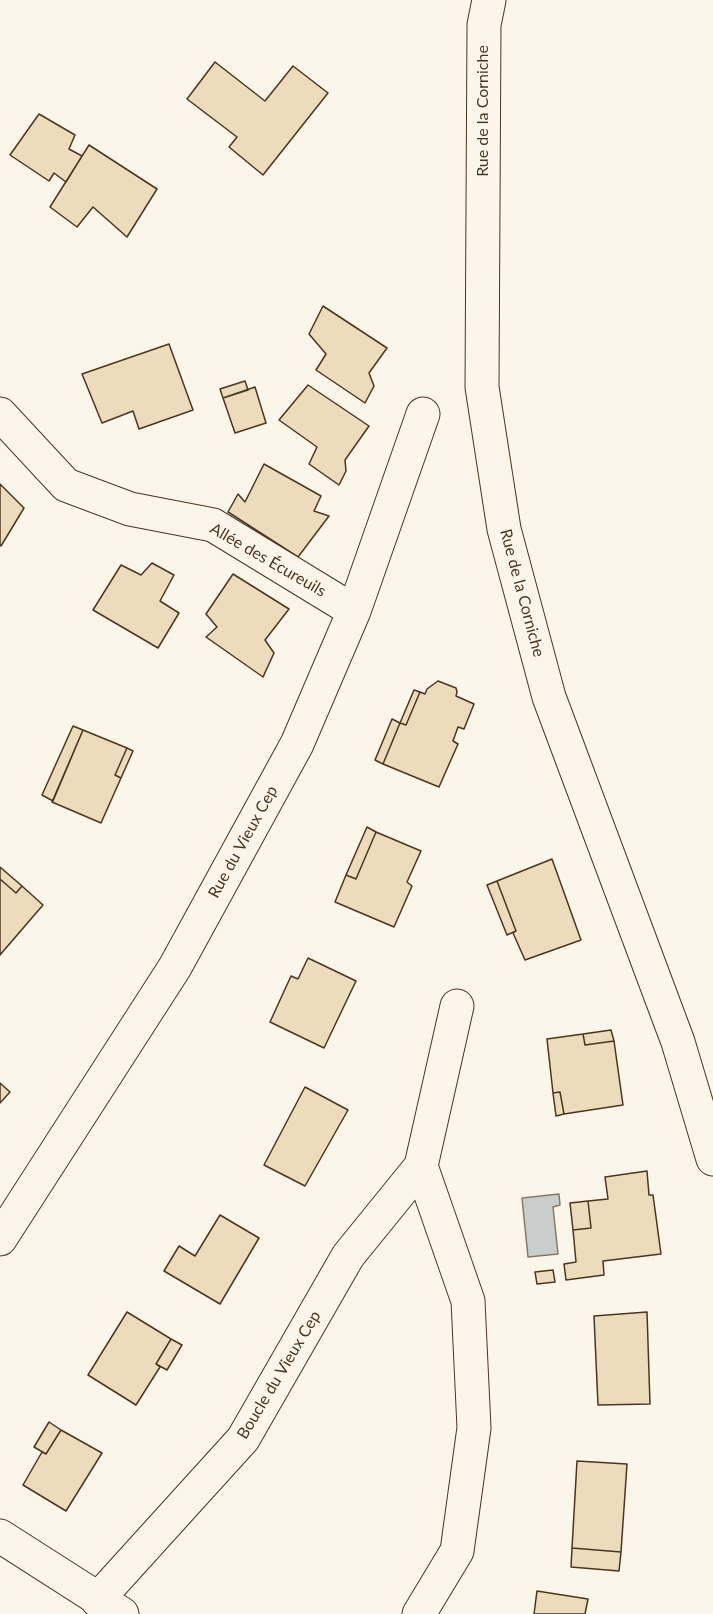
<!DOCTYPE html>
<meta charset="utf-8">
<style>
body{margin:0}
canvas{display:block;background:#fbf6e9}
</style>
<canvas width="713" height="1614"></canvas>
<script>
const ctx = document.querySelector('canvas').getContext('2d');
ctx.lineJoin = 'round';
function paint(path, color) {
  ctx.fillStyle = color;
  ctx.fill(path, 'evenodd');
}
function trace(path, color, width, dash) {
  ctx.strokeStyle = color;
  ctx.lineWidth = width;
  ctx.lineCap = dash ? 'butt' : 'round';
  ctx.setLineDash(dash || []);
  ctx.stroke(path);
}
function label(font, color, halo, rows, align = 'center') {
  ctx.font = font + ' Lato,sans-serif';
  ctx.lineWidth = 4.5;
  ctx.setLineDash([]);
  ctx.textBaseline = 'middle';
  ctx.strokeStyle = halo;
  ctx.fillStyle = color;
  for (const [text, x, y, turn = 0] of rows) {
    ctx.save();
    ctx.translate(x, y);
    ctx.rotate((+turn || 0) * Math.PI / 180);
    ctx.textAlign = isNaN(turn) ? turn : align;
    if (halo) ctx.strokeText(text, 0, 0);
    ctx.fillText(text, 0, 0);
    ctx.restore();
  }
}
const water = new Path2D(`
 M559,1194L560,1205L553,1207L558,1254L528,1257L522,1198Z`);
const building = new Path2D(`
 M215,62L265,101L293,66L328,93L263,175L229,147L237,137L187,99Z
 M39,114L75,135L69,149L82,156L66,182L54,173L49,181L10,155Z
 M89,145L157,189L127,237L93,207L77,227L50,207Z
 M323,306L387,348L369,373L374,386L365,403L316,370L326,354L309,334Z
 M169,344L193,410L139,429L133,411L102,423L82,374Z
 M245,381L248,390L223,398L220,389Z
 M308,385L369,426L345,460L346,471L339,485L309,464L317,447L279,420Z
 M255,387L266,423L235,433L223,398Z
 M264,464L321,496L314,511L329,516L298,557L228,512L238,494L245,502Z
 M0,484L24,508L1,546L0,545Z
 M152,563L174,575L160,601L179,613L158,648L93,610L121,565L141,575Z
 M233,574L289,609L265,640L274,653L263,677L206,637L217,627L206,614Z
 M438,681L456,688L457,692L456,696L474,704L464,729L458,727L453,741L458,744L439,787L383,764L400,723L406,725L420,692L425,694L427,689Z
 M414,690L420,692L406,725L400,723Z
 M392,719L400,723L383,764L375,760Z
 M73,726L83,730L53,801L42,795Z
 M83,730L127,748L115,775L121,778L101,823L52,802Z
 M127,748L133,751L121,778L115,775Z
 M367,827L376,832L356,879L346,875Z
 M376,832L421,851L407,882L412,886L394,927L335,902L346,875L356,879Z
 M552,859L581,940L525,960L513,933L516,931L497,881Z
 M0,867L22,886L16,893L0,879Z
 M0,879L16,893L22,886L43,905L0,955Z
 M497,881L516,931L507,935L487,885Z
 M308,958L356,981L324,1048L270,1022L291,976L298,979Z
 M611,1030L614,1041L585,1045L583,1034Z
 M583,1034L585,1045L614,1041L623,1105L564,1114L560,1092L553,1093L547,1039Z
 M0,1083L10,1092L0,1103Z
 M305,1087L348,1110L305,1186L264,1165Z
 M560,1092L564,1114L556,1116L553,1093Z
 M647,1171L649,1195H653L661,1254L603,1261L604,1275L566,1280L564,1264L576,1262L573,1230L591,1228L588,1201L608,1199L605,1177Z
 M588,1201L591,1228L573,1230L570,1203Z
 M220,1215L259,1238L220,1304L164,1271L179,1246L195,1256Z
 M553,1270L555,1282L537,1284L535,1272Z
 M127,1312L171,1339L156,1364L160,1367L136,1405L88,1375Z
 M647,1312L650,1404L598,1405L594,1316Z
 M171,1339L182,1345L167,1370L156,1364Z
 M49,1422L61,1430L46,1454L34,1447Z
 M61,1430L102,1453L66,1511L23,1485L42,1452L46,1454Z
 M577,1461L627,1464L621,1552L572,1548Z
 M572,1548L621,1552L619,1571L571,1567Z
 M537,1591L588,1599L585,1614H534Z`);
const minor = new Path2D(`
 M0,414L66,485L130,509L213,525L354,611
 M0,1239L175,967L297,744L354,611L423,414
 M0,1536L122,1614
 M97,1600L243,1439L348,1256L421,1166L457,1006
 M419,1614L457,1551L474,1428L468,1301L421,1166`);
const major = new Path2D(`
 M489,0L484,25L482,387L504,529L549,697L678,1042L713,1159`);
const streetNames = [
 ["Rue de la Corniche",483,111,-90],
 ["Allée des Écureuils",268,560,30],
 ["Rue de la Corniche",522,593,75],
 ["Rue du Vieux Cep",243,842,-61],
 ["Boucle du Vieux Cep",279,1375,-59]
];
paint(water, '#c9cecd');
trace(water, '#887966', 1.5);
paint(building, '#ecdcbc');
trace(building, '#4a3520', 1.5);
trace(minor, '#4a3520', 35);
trace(major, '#4a3520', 35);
trace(minor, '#fbf6e9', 33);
trace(major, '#fbf6e9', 33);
label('16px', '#4a3520', '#fbf6e9', streetNames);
</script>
